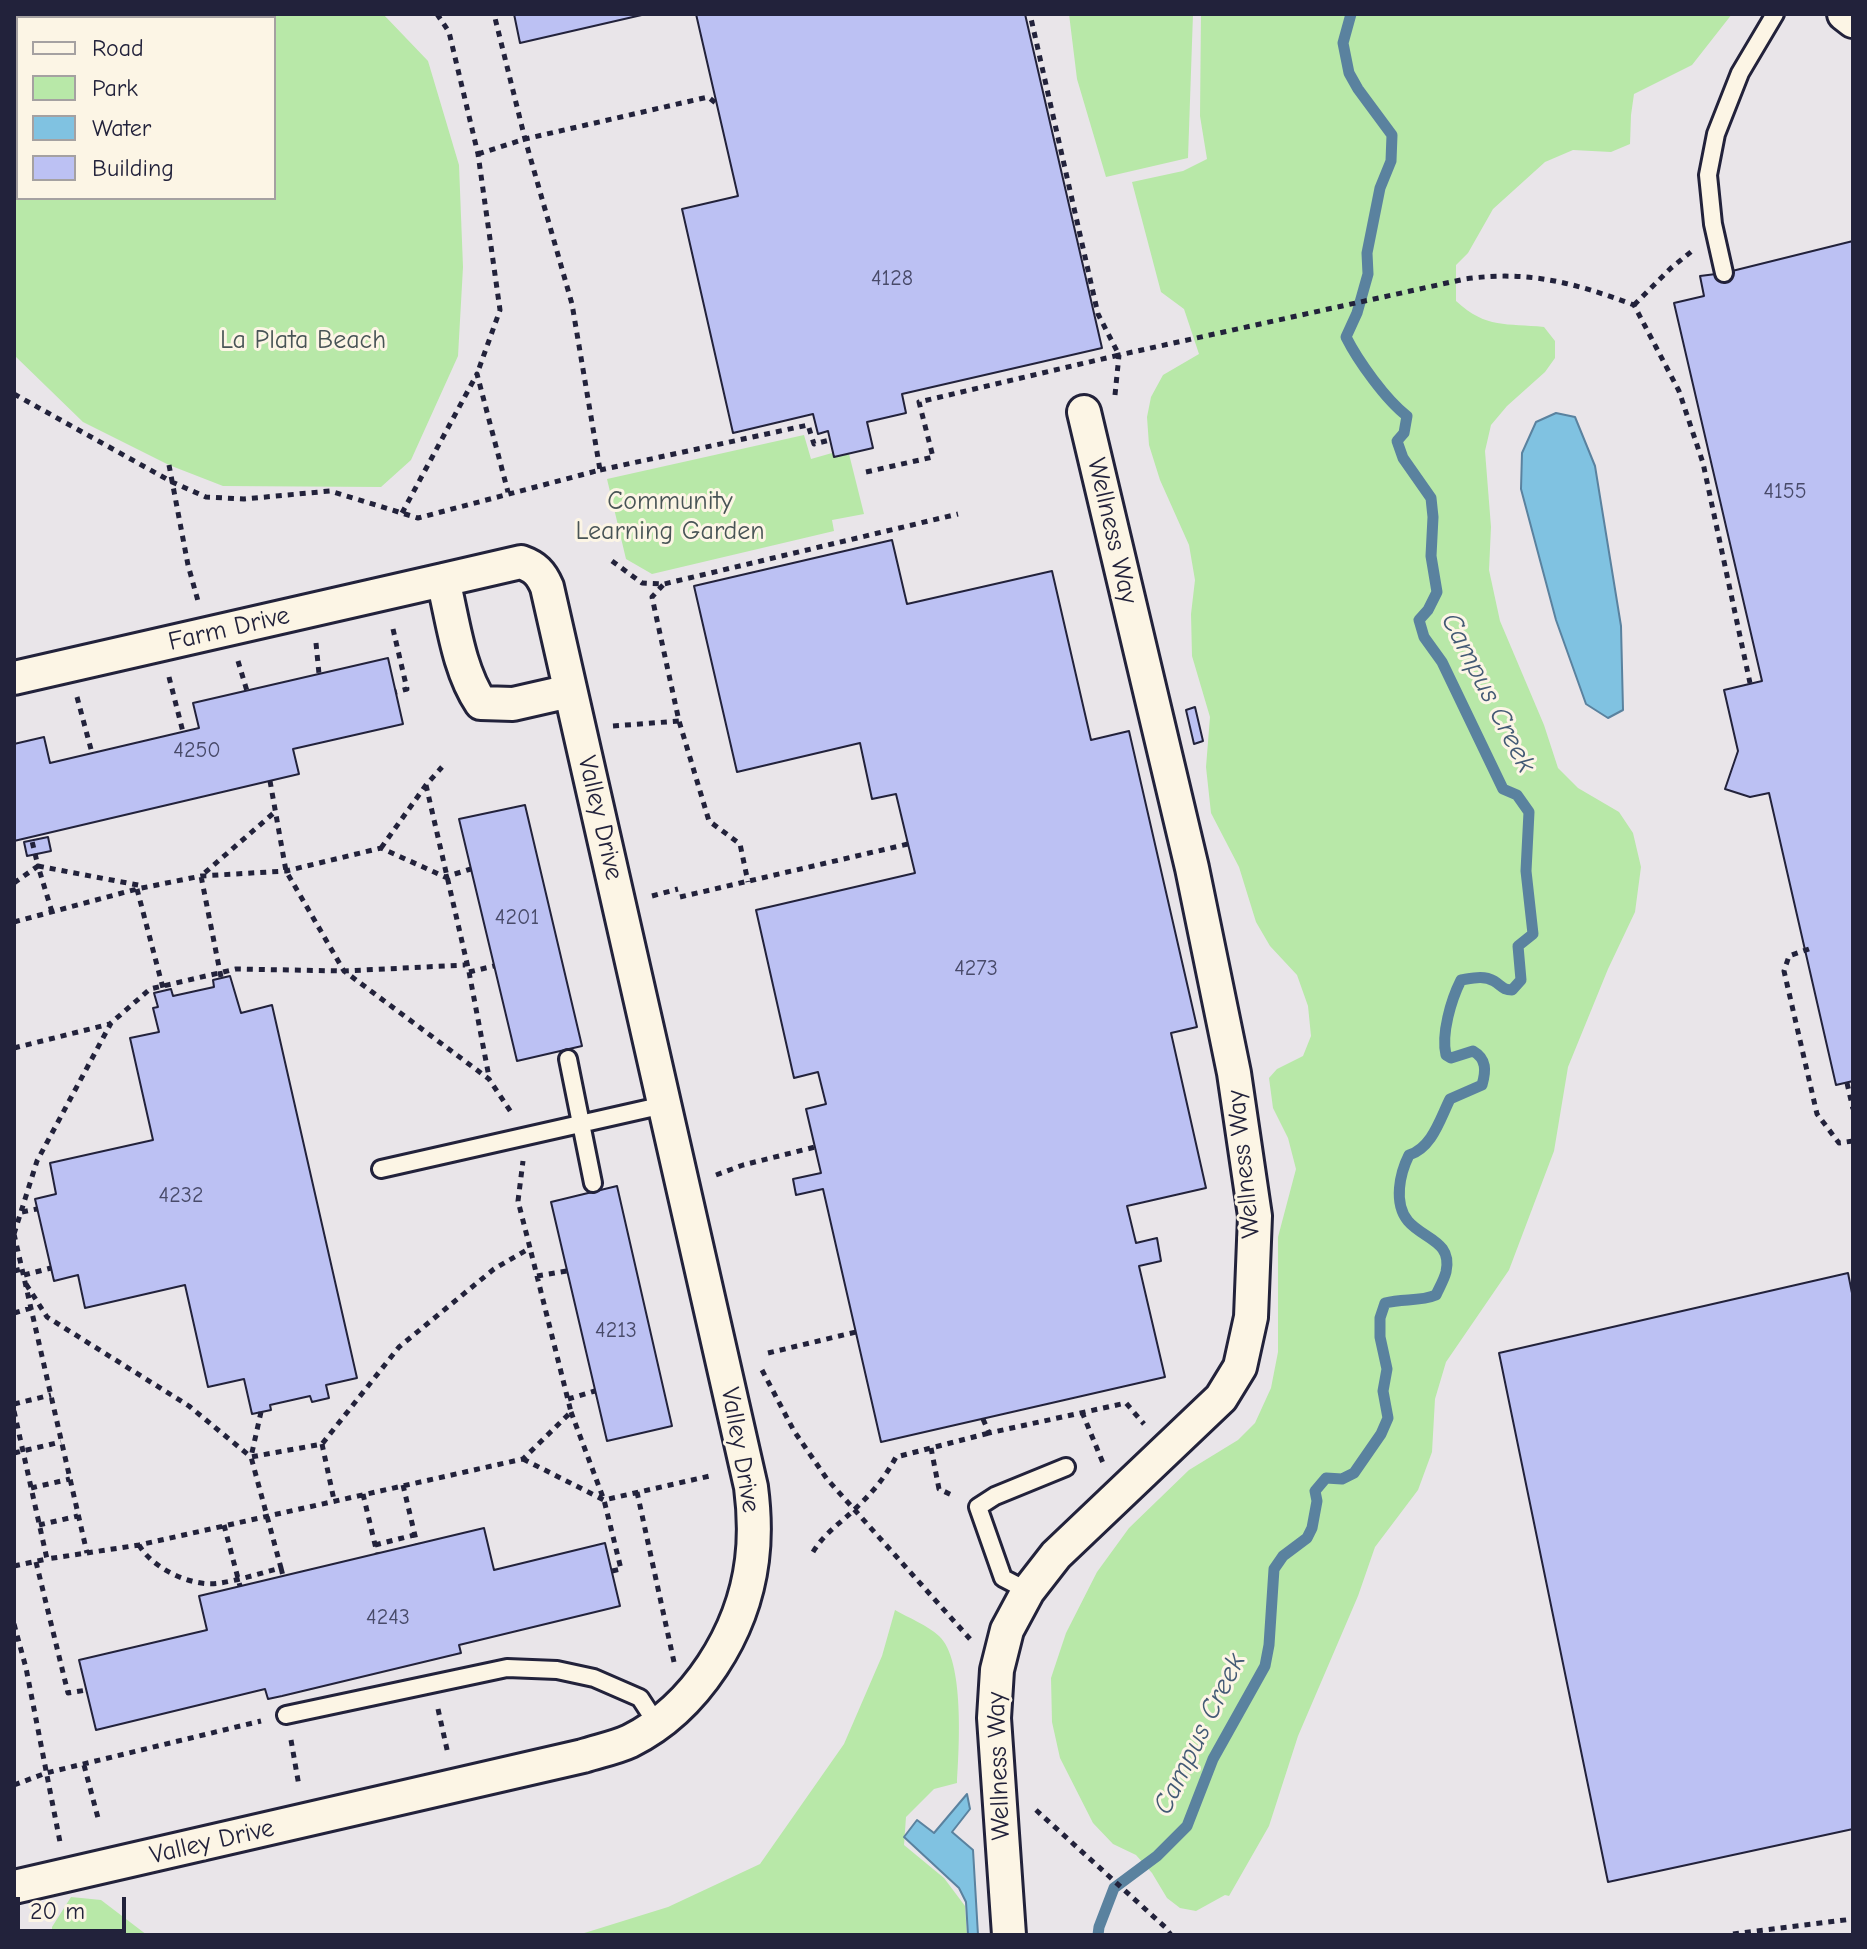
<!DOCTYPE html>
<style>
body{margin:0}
#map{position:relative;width:1867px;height:1949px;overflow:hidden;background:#fcf5e5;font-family:"Comic Neue",sans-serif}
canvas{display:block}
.frame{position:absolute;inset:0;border:16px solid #22223b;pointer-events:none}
.legend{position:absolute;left:16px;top:16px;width:260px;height:184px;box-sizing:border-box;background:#fcf5e5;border:2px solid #a5a1a1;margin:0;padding:10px 14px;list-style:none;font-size:24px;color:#22223b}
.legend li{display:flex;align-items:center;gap:16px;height:40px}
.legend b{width:40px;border:2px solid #a5a1a1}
.scale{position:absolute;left:16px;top:1897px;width:110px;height:36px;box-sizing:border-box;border:4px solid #22223b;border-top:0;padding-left:10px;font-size:24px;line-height:28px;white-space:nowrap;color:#22223b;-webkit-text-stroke:6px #fcf5e5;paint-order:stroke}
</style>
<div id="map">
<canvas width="1867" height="1949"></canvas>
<div class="frame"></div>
<ul class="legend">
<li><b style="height:10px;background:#fcf5e5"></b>Road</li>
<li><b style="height:22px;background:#b8e8a8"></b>Park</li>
<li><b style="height:22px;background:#80c2e1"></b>Water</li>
<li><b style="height:22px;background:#bcc1f3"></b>Building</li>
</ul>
<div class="scale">20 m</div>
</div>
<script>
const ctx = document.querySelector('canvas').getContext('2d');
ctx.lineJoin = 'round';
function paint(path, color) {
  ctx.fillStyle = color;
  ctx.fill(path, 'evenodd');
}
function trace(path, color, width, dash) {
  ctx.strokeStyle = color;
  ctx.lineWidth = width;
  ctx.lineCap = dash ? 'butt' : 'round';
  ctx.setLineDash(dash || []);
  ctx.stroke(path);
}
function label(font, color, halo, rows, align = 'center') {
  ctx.font = font + ' "Comic Neue",sans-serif';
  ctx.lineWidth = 6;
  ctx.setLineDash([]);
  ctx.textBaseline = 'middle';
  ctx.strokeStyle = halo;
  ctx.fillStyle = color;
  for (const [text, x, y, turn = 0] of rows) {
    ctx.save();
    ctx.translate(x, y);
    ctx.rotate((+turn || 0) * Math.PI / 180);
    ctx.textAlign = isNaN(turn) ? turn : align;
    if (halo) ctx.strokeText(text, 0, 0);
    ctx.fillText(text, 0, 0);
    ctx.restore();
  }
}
const built = new Path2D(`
 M14,14H1853V1935H14ZM18,18H274V198H18Z`);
const green = new Path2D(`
 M229,14H383L428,61L459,165L463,267L458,356L411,460L381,487L223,486L169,465L83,422L14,355V64L18,63V198H274V18H211Z
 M1069,14H1193L1188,158L1106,177L1077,79Z
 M1201,14H1732L1692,65L1634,94L1631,115L1630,144L1611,152L1573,150L1545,162L1493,209L1468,253L1456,265V301C1486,329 1507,323 1544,327L1555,341V358L1545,372L1507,406L1491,425L1485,451L1491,527L1489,570L1500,621L1544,725L1558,768L1578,788L1619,812L1633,833L1641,867L1635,912L1608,969L1568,1067L1554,1151L1509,1270L1446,1362L1435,1399L1432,1452L1418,1490L1375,1547L1358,1596L1298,1736L1269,1826L1229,1896L1225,1895L1196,1911L1180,1908L1167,1898L1152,1873L1136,1855L1113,1844L1093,1823L1060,1758L1052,1722L1051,1678L1066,1633L1097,1572L1129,1528L1189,1470L1238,1440L1255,1423L1271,1388L1278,1352V1237L1296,1169L1288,1138L1273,1108L1269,1078L1277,1069L1303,1056L1311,1036L1308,1006L1297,975L1270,946L1256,922L1239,867L1211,813L1206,767L1210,717L1192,656L1191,614L1195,580L1189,545L1160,480L1149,445L1147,417L1151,397L1163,375L1199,354L1184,309L1161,292L1132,182L1183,171L1207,159L1200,116Z
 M804,435L811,459L832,453L834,457L849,454L864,514L832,520L834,531L652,574L626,559L607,479Z
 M895,1610C909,1618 927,1625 939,1636C965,1660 959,1749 957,1783L934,1789L906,1817L904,1845L944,1878L965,1906L967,1935H578L668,1907L760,1864L844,1744L882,1656Z
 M71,1897L101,1900L147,1935H52V1927Z`);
const water = new Path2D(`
 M1556,413L1575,417L1595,466L1621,626L1623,710L1608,718L1586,704L1556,620L1521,489L1522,453L1536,422Z
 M967,1794L970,1809L952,1832L973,1850L978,1935H968L966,1902L959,1888L904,1837L917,1820L934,1833Z`);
const stream = new Path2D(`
 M1098,1935L1099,1927L1114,1888L1157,1856L1187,1826L1213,1759L1265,1666L1269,1645L1274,1569L1283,1556L1307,1538L1312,1528L1317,1501L1315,1491L1326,1478L1342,1479L1354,1473L1381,1434L1388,1418L1383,1391L1387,1369L1380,1337V1318L1385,1303C1403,1298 1419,1302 1436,1295C1439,1288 1444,1280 1446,1272C1453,1241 1423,1239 1408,1221C1393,1203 1400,1173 1409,1155C1432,1148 1440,1119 1450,1099L1482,1085C1486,1071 1487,1059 1473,1051L1451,1058L1446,1055C1441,1034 1451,1000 1461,980C1473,978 1484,975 1494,981C1502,986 1503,990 1512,990L1521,980L1518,946L1533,934L1526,871L1529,812L1517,795L1503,789L1442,662L1424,637L1419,620L1428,610L1437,592L1431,556L1433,517L1431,498L1403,458L1397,441L1404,433L1407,416C1386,400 1358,361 1346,337L1357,313L1368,274L1367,253L1380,188L1391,161L1392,135L1358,89L1349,73L1343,43L1351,14`);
const building = new Path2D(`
 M514,14H646L520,43Z
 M696,14H1025L1102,348L902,394L906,413L867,422L873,448L834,457L828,431L818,434L813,414L733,433L682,209L738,196Z
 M1853,241V1081L1836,1085L1769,793L1750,797L1725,789L1738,751L1724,690L1762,681L1674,303L1704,296L1700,276L1724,273Z
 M892,540L907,604L1052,571L1091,740L1129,731L1197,1027L1171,1033L1206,1188L1127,1206L1136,1243L1157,1238L1161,1261L1139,1266L1165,1377L881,1442L823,1189L796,1195L793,1179L821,1173L806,1109L826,1104L818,1072L794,1078L756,910L915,873L896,794L872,799L860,743L737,772L694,586Z
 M388,658L403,724L293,749L299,774L14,841V744L44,737L50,763L199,728L193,703Z
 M1195,707L1203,741L1194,744L1186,710Z
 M525,805L582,1046L517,1061L459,819Z
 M48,837L51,851L27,856L24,842Z
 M230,976L241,1013L272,1005L357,1378L326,1385L329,1398L312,1402L310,1396L270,1405L271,1410L252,1414L244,1379L208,1387L185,1285L85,1308L78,1275L54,1281L35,1199L56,1194L50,1163L153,1140L130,1038L159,1032L153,1008L158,1007L154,993L171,989L173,996L214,987L213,980Z
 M617,1186L672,1426L607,1441L551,1202Z
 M1848,1273L1853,1298V1829L1608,1882L1499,1353Z
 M484,1528L494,1570L605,1543L620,1606L459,1645L461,1653L282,1696L268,1699L265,1689L96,1730L79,1660L207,1630L199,1596Z`);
const path = new Path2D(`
 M437,14L449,32L478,154L500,310L477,374
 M478,154L525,139L708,97L717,104
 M1634,305L1671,268L1692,251
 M14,394L172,482L206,497L244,499L330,491L418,518L600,470L572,304L525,139L494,14
 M1115,395L1119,355L1465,279C1529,270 1575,283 1634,305L1679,391L1703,463L1750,683
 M169,465L188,565L198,601
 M600,470L808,425L814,444L830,440
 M866,472L933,457L919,402L1119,355L1098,314L1030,14
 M402,513L477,374L508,492
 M612,561L642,583L664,584L958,514
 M663,585L652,597L679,721L709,821L740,844L748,882
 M393,629L407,689L396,692
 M316,643L319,674
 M238,661L247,691
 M169,677L183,732
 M77,697L92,753
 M613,726L679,721
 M270,781L286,871L344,971L489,1079L511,1112
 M426,785L469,972L489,1077
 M381,848L426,785L442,767
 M14,883L38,866L31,837
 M137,889L163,988
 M652,896L678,889
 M680,897L908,844
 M52,912L38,866L143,886
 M14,922L137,889L201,876L286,871L381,848L445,877L471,869
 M1809,949L1789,956L1784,971L1817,1114L1839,1143L1853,1141
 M469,972L494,966
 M221,977L201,876L276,811
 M14,1048L110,1024
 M1847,1083L1853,1109
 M716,1175L743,1165L815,1147
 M22,1212L37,1209
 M14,1234L37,1161L111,1023L150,989L236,969L344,971L465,965
 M14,1234L87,1553
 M14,1271L22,1269
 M24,1275L51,1268
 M537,1276L567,1271
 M26,1284L47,1317L189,1406L251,1457L322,1444L399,1347L494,1269L530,1248L518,1201L523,1161
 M14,1313L31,1308
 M768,1353L856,1332
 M762,1370L794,1431L827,1479L970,1639
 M568,1399L595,1391
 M14,1404L51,1395
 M14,1411L47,1559L139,1545L523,1459L571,1412L530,1248
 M571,1412L604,1500L621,1569L612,1571
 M1082,1412L1103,1463
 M983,1419L989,1433L1126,1403L1144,1424
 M322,1444L334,1500
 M931,1448L939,1489L954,1496
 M14,1453L61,1442
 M523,1459L604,1500L714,1475
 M403,1485L417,1544
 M31,1488L70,1479
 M637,1492L674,1662
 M363,1494L377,1553
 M39,1525L78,1516
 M224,1525L240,1586
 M139,1545C152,1568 192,1588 220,1583C240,1580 261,1573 281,1568L251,1457L261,1412
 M375,1545L414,1535
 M813,1552C826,1531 840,1524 857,1507C873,1492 886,1476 896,1457L989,1433
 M36,1562L68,1693L87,1690
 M14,1566L47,1559
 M281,1568L283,1576
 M14,1624L26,1668L60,1842
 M438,1709L448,1754
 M291,1740L299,1786
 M84,1765L98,1818
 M14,1785L46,1773L261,1721
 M1036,1810L1165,1927L1171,1935
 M1733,1934L1853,1919`);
const service = new Path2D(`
 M1724,273L1713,224L1708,175L1716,134L1740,73L1775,14
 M568,1059L593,1183
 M381,1169L664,1105
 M1028,1591L1003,1578L978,1507L995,1496L1066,1467
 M286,1715L507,1668L557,1670L594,1678L640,1698L657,1724`);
const minor = new Path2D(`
 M1844,14L1853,21
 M14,678L443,580
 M14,1887L583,1756C598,1751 615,1748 630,1741C696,1708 743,1633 752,1560C755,1536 754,1510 751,1487L547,587C541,573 535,567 521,562L443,580C453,620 458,669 481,703L513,704L570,691
 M1009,1935L994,1718L997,1670L1007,1630L1028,1591L1056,1555L1221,1398L1240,1367L1251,1317L1255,1216L1234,1073L1192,868L1084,412`);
const numberNames = [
 ["4128",892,279],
 ["4155",1785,492],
 ["4250",197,751],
 ["4201",517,918],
 ["4273",976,969],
 ["4232",181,1196],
 ["4213",616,1331],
 ["4243",388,1618]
];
const parkNames = [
 ["La Plata Beach",303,341],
 ["Community",670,502],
 ["Learning Garden",670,532]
];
const streetNames = [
 ["Wellness Way",1112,531,77],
 ["Farm Drive",229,629,-13],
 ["Valley Drive",600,818,77],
 ["Wellness Way",1244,1164,-96],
 ["Valley Drive",740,1450,80],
 ["Wellness Way",999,1766,-92],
 ["Valley Drive",212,1842,-13]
];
const waterNames = [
 ["Campus Creek",1488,693,63],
 ["Campus Creek",1200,1734,-64]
];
paint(built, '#e9e5e9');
paint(green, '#b8e8a8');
paint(water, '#80c2e1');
trace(water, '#5a829f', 2);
trace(stream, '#5a829f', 11);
paint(building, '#bcc1f3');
trace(building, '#22223b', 2);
trace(service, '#22223b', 22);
trace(minor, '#22223b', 38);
trace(path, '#22223b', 5, [6, 6]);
trace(service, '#fcf5e5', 16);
trace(minor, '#fcf5e5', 32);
label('22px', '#484a69', null, numberNames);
label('26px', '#485456', '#fcf5e5', parkNames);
label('26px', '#22223b', '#fcf5e5', streetNames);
label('italic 28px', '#435a75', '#fcf5e5', waterNames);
</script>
